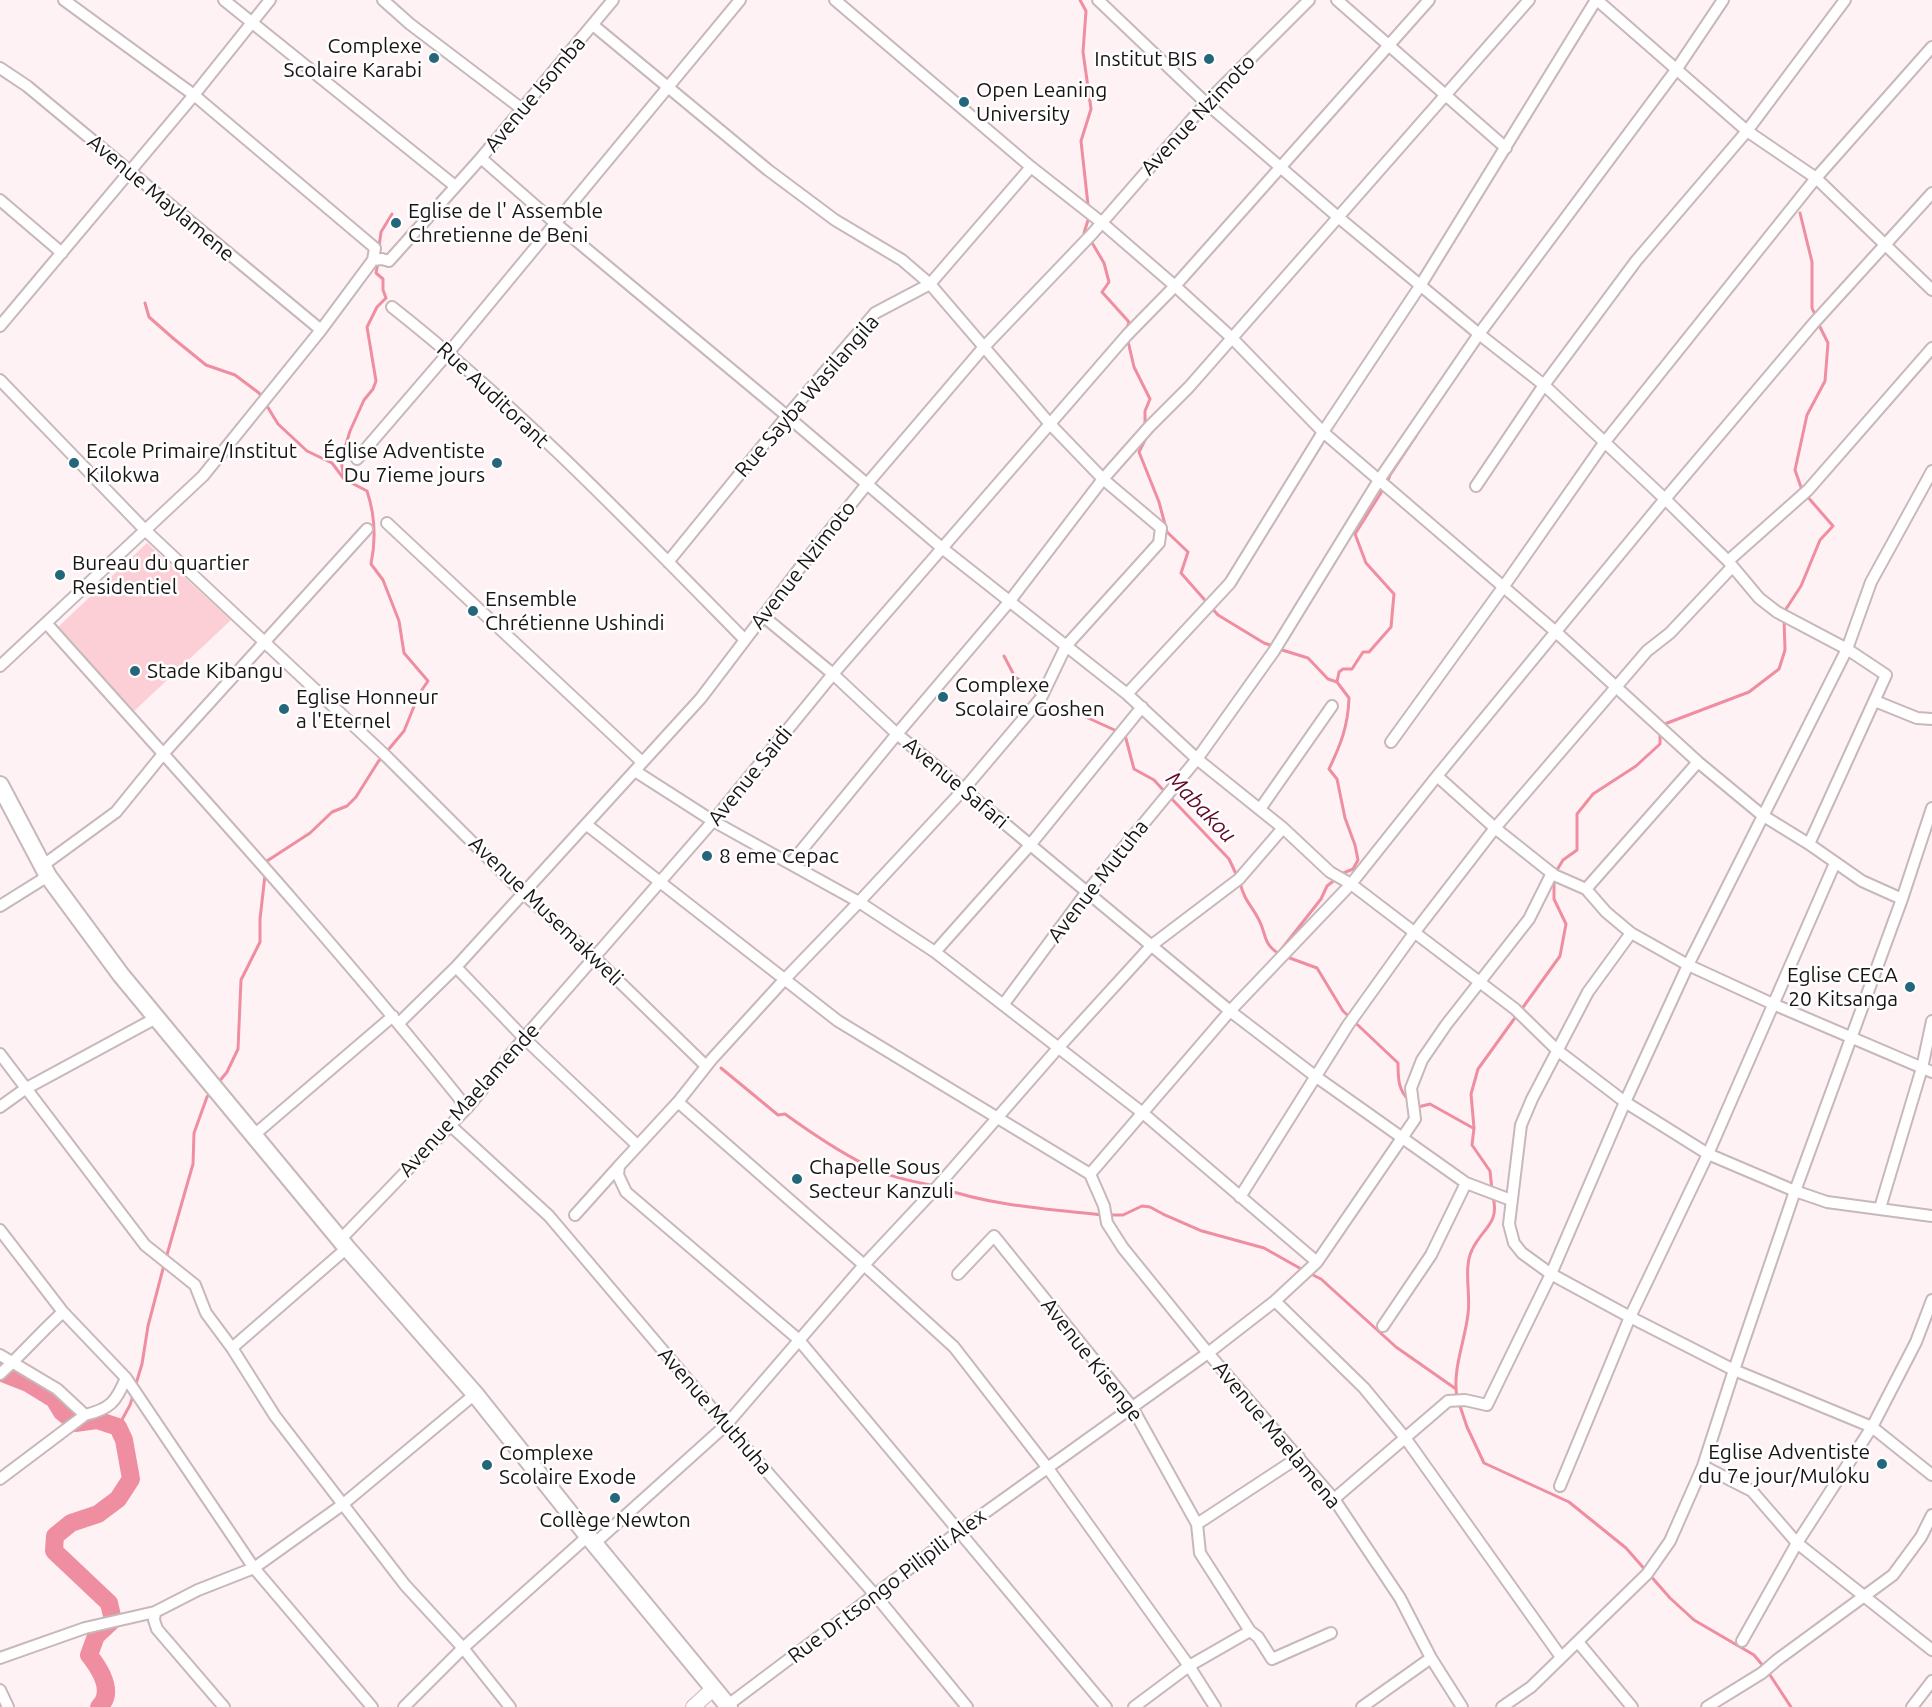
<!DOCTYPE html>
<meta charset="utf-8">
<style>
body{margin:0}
canvas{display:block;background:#fff2f4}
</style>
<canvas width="1932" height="1707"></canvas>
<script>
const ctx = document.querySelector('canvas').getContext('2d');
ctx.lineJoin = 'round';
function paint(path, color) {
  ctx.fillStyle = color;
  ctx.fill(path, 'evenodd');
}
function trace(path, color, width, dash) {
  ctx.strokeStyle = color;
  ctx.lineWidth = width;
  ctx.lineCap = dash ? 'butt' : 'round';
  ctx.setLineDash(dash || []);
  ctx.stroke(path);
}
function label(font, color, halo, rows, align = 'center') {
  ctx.font = font + ' Ubuntu,sans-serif';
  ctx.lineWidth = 5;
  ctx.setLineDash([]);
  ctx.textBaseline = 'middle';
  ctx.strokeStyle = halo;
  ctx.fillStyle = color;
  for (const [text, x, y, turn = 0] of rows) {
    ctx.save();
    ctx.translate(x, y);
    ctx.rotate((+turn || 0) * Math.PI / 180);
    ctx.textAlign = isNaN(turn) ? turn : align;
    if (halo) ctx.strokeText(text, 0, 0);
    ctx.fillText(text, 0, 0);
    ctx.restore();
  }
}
const green = new Path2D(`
 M147,543L231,620L131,714L57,628Z`);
const stream = new Path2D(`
 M1080,0L1086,11L1083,52L1091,109L1081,141L1088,205
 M1800,213L1812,262V308L1816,317
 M1087,236L1084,233L1089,217
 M1091,241L1104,263L1109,282L1102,292L1129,322L1126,331
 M379,247L381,232L392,214
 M145,303L149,317L174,339L206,365L235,375L259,393L278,424L307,451L332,463L344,479L367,491C375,515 376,540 371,564L383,580L399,621L404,653L428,681L419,694L404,731L378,762L356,797L347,806L332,812L310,833L267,861V865
 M1127,337L1134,367L1150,399L1145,411V427
 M1146,434V438L1139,452L1159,502L1167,532L1188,552L1181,573L1218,615L1264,643L1273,646
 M344,477L341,461L350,431L364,400L373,389L376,381L367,327L377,307L386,298L383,290V279L376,273L378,263
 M1387,483L1390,475L1416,436
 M1802,490L1795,470L1807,415L1825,381L1828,343L1818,323
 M1784,612L1801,586L1820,540L1833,526L1806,495
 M1279,649L1308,658L1328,679L1337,682L1349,698C1348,726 1341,744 1329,769L1337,779L1345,818L1355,845L1358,860L1353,869L1341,874
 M1004,656L1015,677L1032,688L1038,698
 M1337,682L1339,672L1343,669H1352L1363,652H1369L1391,627L1394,594L1366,563L1355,534L1384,488
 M1042,703L1045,706L1077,713L1119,732
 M1662,725L1749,692L1779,669L1785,650L1784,618
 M1125,735L1134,769L1154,780L1165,792
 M1170,797L1229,859L1237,876
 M1240,882C1244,901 1251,904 1259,920C1267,935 1262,944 1281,955
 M1280,951L1321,899L1327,886L1336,879
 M1287,957L1317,968L1343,1011L1398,1063C1398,1078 1398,1091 1410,1101
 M1521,1010L1560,956L1566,924L1554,899V875L1563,860L1577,850V814L1593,794L1636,766L1660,744V731
 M721,1068L778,1115L785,1114C810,1132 836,1150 864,1164C885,1176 911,1181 935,1186
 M218,1083L227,1072L238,1049L241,980L260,942V919L265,875
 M1415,1105L1418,1107L1430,1104L1473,1128
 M941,1188C993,1206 1048,1209 1103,1215
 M1492,1190L1490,1171L1472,1145L1474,1128L1471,1094L1478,1069L1517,1015
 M1109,1215H1123L1142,1206L1150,1207L1163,1214L1202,1231L1264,1248L1303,1270
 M166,1258L193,1164L194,1133L207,1097L211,1092
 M1309,1273L1321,1279L1396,1347L1456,1389
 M135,1387L142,1364L148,1326L164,1265
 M1457,1397C1452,1370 1465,1341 1468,1314C1471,1295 1463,1268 1472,1250C1482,1228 1500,1224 1493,1197
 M1459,1403L1467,1427L1484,1463L1569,1502L1626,1548L1670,1598L1694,1620L1754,1655L1764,1667
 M118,1427L130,1405L134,1393
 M1768,1672L1791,1707`);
const river = new Path2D(`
 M0,1372L28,1383L54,1399L62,1412L75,1423L97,1420L118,1427L124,1440L131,1479L118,1499L98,1514L71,1523L55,1536L54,1551L109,1603L113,1620L96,1636L89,1655C100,1669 115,1692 99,1707`);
const minor = new Path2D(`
 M64,0L194,95L375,248L373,260
 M224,0L455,186
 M383,0L410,24L522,109
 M835,0L1031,167L1101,222L1175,286L1232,338L1323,432L1556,632L1698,762L1762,815L1809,844L1862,881L1902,899
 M1098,0L1206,103L1338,217L1479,334L1544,385L1665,499L1728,561L1759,598L1777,612L1847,649L1886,675L1809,844
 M1337,0L1506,148
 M1597,0L1747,131L1816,178L1932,290
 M593,25L768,170L835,220L902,260L930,284L1050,424L1103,479L1161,528L1159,543L1066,646L1041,698L964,789L859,902L784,980L712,1059L678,1102L619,1166L618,1175L626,1192L798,1339L1106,1707
 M0,68L27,86L321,330
 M481,158L554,222L787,416L942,548L1127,694L1197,759L1283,828L1330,872L1351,884L1515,1009L1557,1050L1625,1102L1708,1154L1795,1191L1827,1202L1932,1216
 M0,200L62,253
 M392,307C519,407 632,525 745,640
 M0,326L194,95L270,0
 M0,380L146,531L386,756L523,893L595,958L706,1066
 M357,459L449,352L740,0
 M1476,486L1544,385L1636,261L1747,131L1845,0
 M387,523L642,762
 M1728,561L1808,490L1932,348
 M668,562L787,416L875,313L930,284L1031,167
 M763,616L833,674L897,734L1230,1011L1315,1076L1466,1183L1511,1200
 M47,624C189,783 334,941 467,1108
 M0,666L203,476L321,330L373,260L382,259L389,261L481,158L613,0
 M1127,694L1230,583L1323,432L1420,286L1596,0
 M1875,701L1917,718L1932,719
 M1391,742L1504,586L1604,443L1816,178L1932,47
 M635,771L713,821L859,902L935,952L1144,1114L1317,1262
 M1437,776L1495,828L1554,875L1586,889L1606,912L1631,933L1688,965L1773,1004L1932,1072
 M1260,809L1332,706
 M587,825L838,1021L1090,1174L1104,1206L1107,1223L1123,1248L1208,1353L1334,1499L1400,1598L1431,1658L1462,1707
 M791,863L897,734L1009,602L1103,479L1149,427L1189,387L1529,0
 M42,866L116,812L163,754L367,529
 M1586,889L1698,762
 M0,906L48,876
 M1631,933L1588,992L1532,1099L1521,1125L1509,1224L1514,1243L1522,1253L1551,1274L1630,1317L1734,1370L1872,1427L1932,1475
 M935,952L1030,845L1142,707
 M456,967L524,1038L637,1145
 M1003,1005L1086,893L1197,759L1274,651L1379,480L1479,334L1676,70L1723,0
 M399,1023L456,967L701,698L802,565L867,484L983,348L1092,234L1206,103L1309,0
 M0,1054L145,1245L195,1285L206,1313L232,1348L275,1416L405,1585L463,1648L510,1707
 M678,1102L864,1265L954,1347L1047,1467L1189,1666L1215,1707
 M0,1107L25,1089L156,1018
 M451,1126L549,1216L726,1425L876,1596L967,1707
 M254,1135L393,1016
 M1090,1174L1230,1011L1351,884L1437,776L1665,499L1813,324L1932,193
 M1240,1197L1348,1025L1414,933L1495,828L1647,651L1670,633L1732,567
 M1880,1208L1922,1068L1932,1021
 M575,1215L619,1166
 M0,1230L63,1312L126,1378L254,1568L372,1707
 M340,1240L467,1108L524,1038L713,821L833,674L1127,335L1175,286L1429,0
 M958,1274L994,1236L1132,1407L1197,1524L1200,1553L1250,1631L1258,1637L1272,1659L1331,1633
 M1275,1301L1364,1388L1406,1439L1561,1657
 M1383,1326L1431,1255L1466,1183
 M232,1348L347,1248
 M0,1355L57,1389L85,1415
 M0,1374C22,1354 41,1332 63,1312
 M1703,1466L1752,1491L1797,1543L1932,1650
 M0,1479L85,1415C110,1409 116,1402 126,1378
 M1560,1486L1630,1317L1708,1154L1835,863
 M1334,1499L1448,1401L1465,1400L1487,1405L1551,1274L1625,1102L1688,965L1847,649L1871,582L1932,471
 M1197,1524L1299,1457
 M595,1543L726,1425L864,1265L936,1188L1059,1047L1152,945L1239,879L1283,828
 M1742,1641L1797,1543L1872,1427L1916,1342L1932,1300
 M1578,1642L1632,1707
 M0,1658L85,1628L155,1612
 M0,1690L8,1707
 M728,1705L958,1532L1208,1353L1275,1301L1317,1262L1415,1119L1411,1088L1422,1060L1446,1025L1529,919L1552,873
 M224,1707L157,1629L154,1620L155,1612L198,1590L254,1568L342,1505L475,1394
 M404,1707L463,1648L588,1536
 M1134,1707L1189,1666L1250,1631
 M1362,1707L1431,1658
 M1502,1707L1531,1687L1647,1574L1670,1541L1703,1466L1734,1370L1795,1191L1902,899L1932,808
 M1707,1707L1762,1673L1777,1660L1893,1575L1921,1537L1932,1515
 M1912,1707L1932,1681`);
const tertiary = new Path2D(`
 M693,1707L713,1689`);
const primary = new Path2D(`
 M0,785L48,876L121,975L347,1248L475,1394L588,1536L729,1707`);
const markers = [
 [434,58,6,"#24677a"],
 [1209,59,6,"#24677a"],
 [964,102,6,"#24677a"],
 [396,223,6,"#24677a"],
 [74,463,6,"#24677a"],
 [497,463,6,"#24677a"],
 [60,575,6,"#24677a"],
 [473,611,6,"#24677a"],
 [135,671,6,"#24677a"],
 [943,697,6,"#24677a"],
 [284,709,6,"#24677a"],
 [707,856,6,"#24677a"],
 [1910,987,6,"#24677a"],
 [797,1179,6,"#24677a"],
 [1882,1464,6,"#24677a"],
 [487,1465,6,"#24677a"],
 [615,1498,6,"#24677a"]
];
const poiNames = [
 ["Complexe",422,46,"right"],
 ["Scolaire Karabi",422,70,"right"],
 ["Institut BIS",1197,59,"right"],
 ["Open Leaning",976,90],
 ["University",976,114],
 ["Eglise de l' Assemble",408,211],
 ["Chretienne de Beni",408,235],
 ["Ecole Primaire/Institut",86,451],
 ["Kilokwa",86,475],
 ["Église Adventiste",485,451,"right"],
 ["Du 7ieme jours",485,475,"right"],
 ["Bureau du quartier",72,563],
 ["Residentiel",72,587],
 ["Ensemble",485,599],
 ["Chrétienne Ushindi",485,623],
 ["Stade Kibangu",147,671],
 ["Complexe",955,685],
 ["Scolaire Goshen",955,709],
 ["Eglise Honneur",296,697],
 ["a l'Eternel",296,721],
 ["8 eme Cepac",719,856],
 ["Eglise CECA",1898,975,"right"],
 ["20 Kitsanga",1898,999,"right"],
 ["Chapelle Sous",809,1167],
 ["Secteur Kanzuli",809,1191],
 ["Eglise Adventiste",1870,1452,"right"],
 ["du 7e jour/Muloku",1870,1476,"right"],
 ["Complexe",499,1453],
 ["Scolaire Exode",499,1477],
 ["Collège Newton",615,1520,"center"]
];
const streetNames = [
 ["Avenue Isomba",535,94,-50],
 ["Avenue Nzimoto",1198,115,-47],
 ["Avenue Maylamene",161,198,40],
 ["Rue Auditorant",493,395,43],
 ["Rue Sayba Wasilangila",807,396,-49],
 ["Avenue Nzimoto",803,565,-52],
 ["Avenue Saidi",750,776,-51],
 ["Avenue Safari",956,783,40],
 ["Avenue Mutuha",1098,881,-52],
 ["Avenue Musemakweli",546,911,44],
 ["Avenue Maelamende",469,1100,-48],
 ["Avenue Kisenge",1092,1360,52],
 ["Avenue Muthuha",715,1411,49],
 ["Avenue Maelamena",1277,1435,50],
 ["Rue Dr.tsongo Pilipili Alex",887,1586,-37]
];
const waterNames = [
 ["Mabakou",1201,807,46]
];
paint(green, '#fcced5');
trace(stream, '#ef8ea1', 3);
trace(river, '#ef8ea1', 18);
trace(minor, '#c7b8ba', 14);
trace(tertiary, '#c7b8ba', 16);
trace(primary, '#c7b8ba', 20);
trace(minor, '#fff', 10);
trace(tertiary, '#fff', 14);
trace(primary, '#fff', 16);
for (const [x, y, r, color] of markers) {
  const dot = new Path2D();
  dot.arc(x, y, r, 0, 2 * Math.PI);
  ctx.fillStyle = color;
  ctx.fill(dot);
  trace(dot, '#fff', 2);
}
label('21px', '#1a1515', '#fff', poiNames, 'left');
label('21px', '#1a1515', '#fff', streetNames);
label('italic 22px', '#610928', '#fff', waterNames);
</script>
